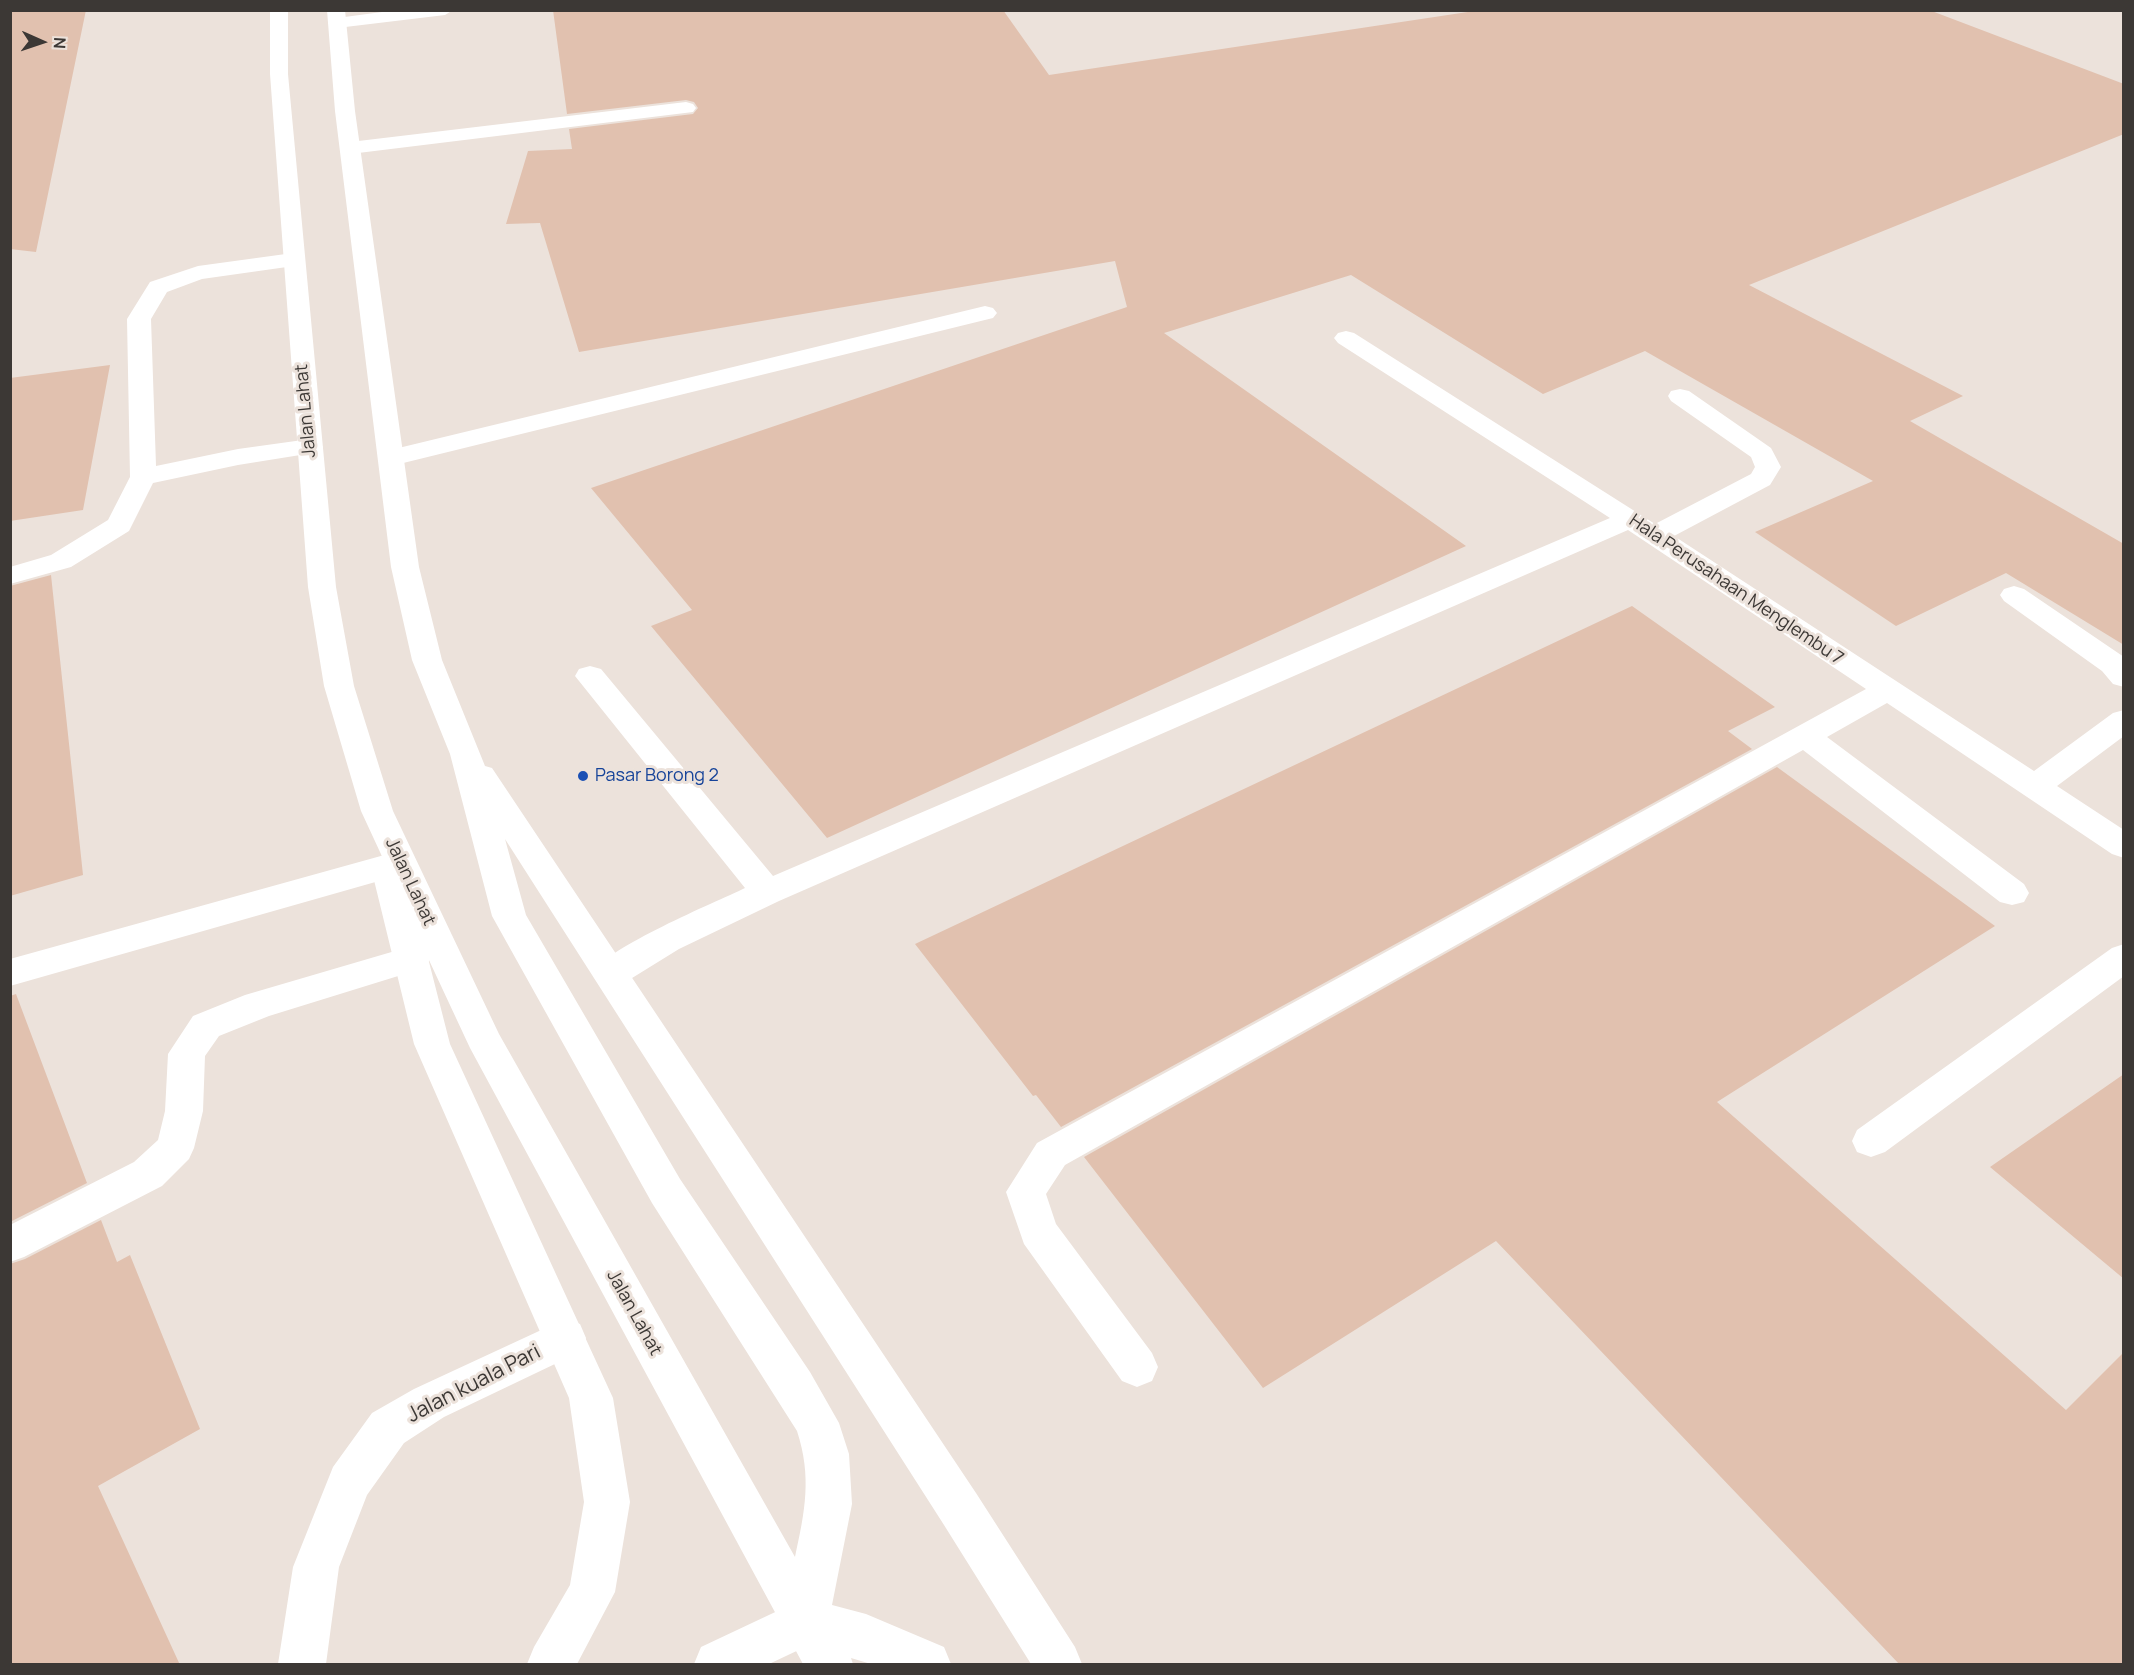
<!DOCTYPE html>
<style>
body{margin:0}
#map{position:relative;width:2134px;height:1675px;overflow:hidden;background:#ece2db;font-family:Manrope,sans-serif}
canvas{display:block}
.frame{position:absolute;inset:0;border:12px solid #3c3835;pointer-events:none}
.north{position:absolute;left:12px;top:12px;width:60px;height:60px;-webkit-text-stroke:4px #ece2db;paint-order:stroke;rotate:93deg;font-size:16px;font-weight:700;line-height:24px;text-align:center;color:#3c3835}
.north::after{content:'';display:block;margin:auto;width:21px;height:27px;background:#3c3835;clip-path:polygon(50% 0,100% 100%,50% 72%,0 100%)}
</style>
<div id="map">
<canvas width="2134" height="1675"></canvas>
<div class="frame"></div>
<div class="north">N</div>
</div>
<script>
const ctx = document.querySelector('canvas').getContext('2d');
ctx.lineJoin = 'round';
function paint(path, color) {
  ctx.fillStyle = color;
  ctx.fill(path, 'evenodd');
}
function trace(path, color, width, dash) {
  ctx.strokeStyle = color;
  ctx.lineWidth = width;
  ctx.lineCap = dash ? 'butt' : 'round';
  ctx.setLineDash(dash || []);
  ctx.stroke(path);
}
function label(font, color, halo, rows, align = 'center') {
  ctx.font = font + ' Manrope,sans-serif';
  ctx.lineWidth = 6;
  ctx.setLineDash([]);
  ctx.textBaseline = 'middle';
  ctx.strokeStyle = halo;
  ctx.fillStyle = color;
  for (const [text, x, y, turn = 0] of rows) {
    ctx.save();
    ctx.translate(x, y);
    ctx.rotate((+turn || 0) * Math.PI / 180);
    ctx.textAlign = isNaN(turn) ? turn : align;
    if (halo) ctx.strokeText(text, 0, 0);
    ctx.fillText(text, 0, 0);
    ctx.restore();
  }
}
const building = new Path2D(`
 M10,10H86L36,252L10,249Z
 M553,10H1003L1049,75L1481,10H1929L2124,84V134L1749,285L1963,396L1910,421L2124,544V645L2006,573L1896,626L1755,532L1873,481L1645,351L1543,394L1351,275L1164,333L1466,546L827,838L651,626L692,610L591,488L1127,307L1115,261L579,352L540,223L506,224L528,151L572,149L569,129L693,114L698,108L694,102L686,100L567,114Z
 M110,365L83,510L10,521V378Z
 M51,575L83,875L10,896V586Z
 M1632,606L1775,707L1728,731L1752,749L1061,1127L1036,1095L1033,1096L915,944Z
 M1777,767L1995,926L1717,1102L2066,1410L2124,1352V1665H1900L1496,1241L1263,1388L1084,1157Z
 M16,994L87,1183L10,1222V996Z
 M2124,1074V1279L1990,1167Z
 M101,1220L117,1262L130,1255L200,1429L98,1486L180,1665H10V1264L25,1259Z`);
const minor = new Path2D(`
 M397,10H453L445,15L337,28L331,27L328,23L331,19L337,18Z
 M686,102L693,104L696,108L693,112L350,154L343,152L340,148L343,144L350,142Z
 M293,253L301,255L304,260L301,265L202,279L167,292L151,319L156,466L238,449L310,439L319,442L323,447L319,452L238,465L153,483L129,531L71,567L10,584V567L51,555L108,520L130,477L127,319L150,282L198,266Z
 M985,306L993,308L997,313L993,318L391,466L382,464L378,458L382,452Z
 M1346,331L1354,333L1655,524L1751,474L1755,467L1751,457L1671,401L1668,396L1671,391L1680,389L1689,391L1771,448L1781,467L1770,485L1674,536L2034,771L2113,713L2124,710V736L2057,786L2124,830V858L2112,854L1887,703L1827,737L2024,884L2029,893L2024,902L2012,905L2000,902L1803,750L1065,1165L1046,1194L1056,1224L1152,1353L1158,1367L1152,1381L1137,1387L1122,1381L1024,1244L1006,1192L1037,1143L1866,689L1628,530L779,901L679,949L624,983L611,987L598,983L593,973C607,947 714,903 745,888L575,676L579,669L590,666L601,669L773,876L1610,518L1338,343L1334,338L1338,333Z
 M2014,586L2024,589L2124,657V687L2113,684L2102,671L2004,601L2000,595L2004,589Z
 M388,854L400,857L405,866L400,875L10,986V959Z
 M2124,944V976L1885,1152L1871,1157L1857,1152L1852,1141L1857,1130L2112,948Z
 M412,946L424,950L430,959L424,968L269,1016L219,1036L205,1056L203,1111L194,1148L189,1159L162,1186L24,1257L10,1262V1225L134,1162L158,1140L165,1111L168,1054L193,1016L245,995Z
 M565,1319L580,1324L586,1338L580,1352L444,1417L404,1443L367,1495L339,1567L326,1664H278L293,1567L333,1467L372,1413L414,1389Z
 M805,1598L822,1605L829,1622L822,1639L769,1664H694L701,1647Z`);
const major = new Path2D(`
 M270,10H288V74L336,587L354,686L393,811L499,1034L795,1557C805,1511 812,1477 797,1431L652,1203L492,916L450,754L412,660L391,567L335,111L327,10H345L355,111L419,567L442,660L485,766L492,768L976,1493L1075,1647L1082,1664H1031L944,1525L505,839L526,915L680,1179L810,1372L839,1423L849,1454L852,1504L832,1605L866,1614L944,1647L951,1664H871L851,1658L853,1664H803L470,1048L428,958L450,1044L613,1398L630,1502L615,1592L577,1664H527L534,1647L570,1585L584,1502L569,1398L414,1044L373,876L378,867L386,865L361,811L324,686L308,587L270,74Z`);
const markers = [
 [583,776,6,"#1a4fb4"]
];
const streetNames = [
 ["Jalan Lahat",306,411,-95],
 ["Hala Perusahaan Menglembu 7",1736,590,34],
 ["Jalan Lahat",410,882,65],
 ["Jalan Lahat",634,1313,61]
];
const transitNames = [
 ["Pasar Borong 2",595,776]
];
const nearStreetnames = [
 ["Jalan kuala Pari",474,1384,-27]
];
paint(building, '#e1c1af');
paint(minor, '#fff');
paint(major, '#fff');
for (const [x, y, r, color] of markers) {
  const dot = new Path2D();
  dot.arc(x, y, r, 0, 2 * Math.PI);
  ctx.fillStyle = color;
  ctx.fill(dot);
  trace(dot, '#ece2db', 2);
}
label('18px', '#3c3835', '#ece2db', streetNames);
label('18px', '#164399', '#ece2db', transitNames, 'left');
label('21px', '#3c3835', '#ece2db', nearStreetnames);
</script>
